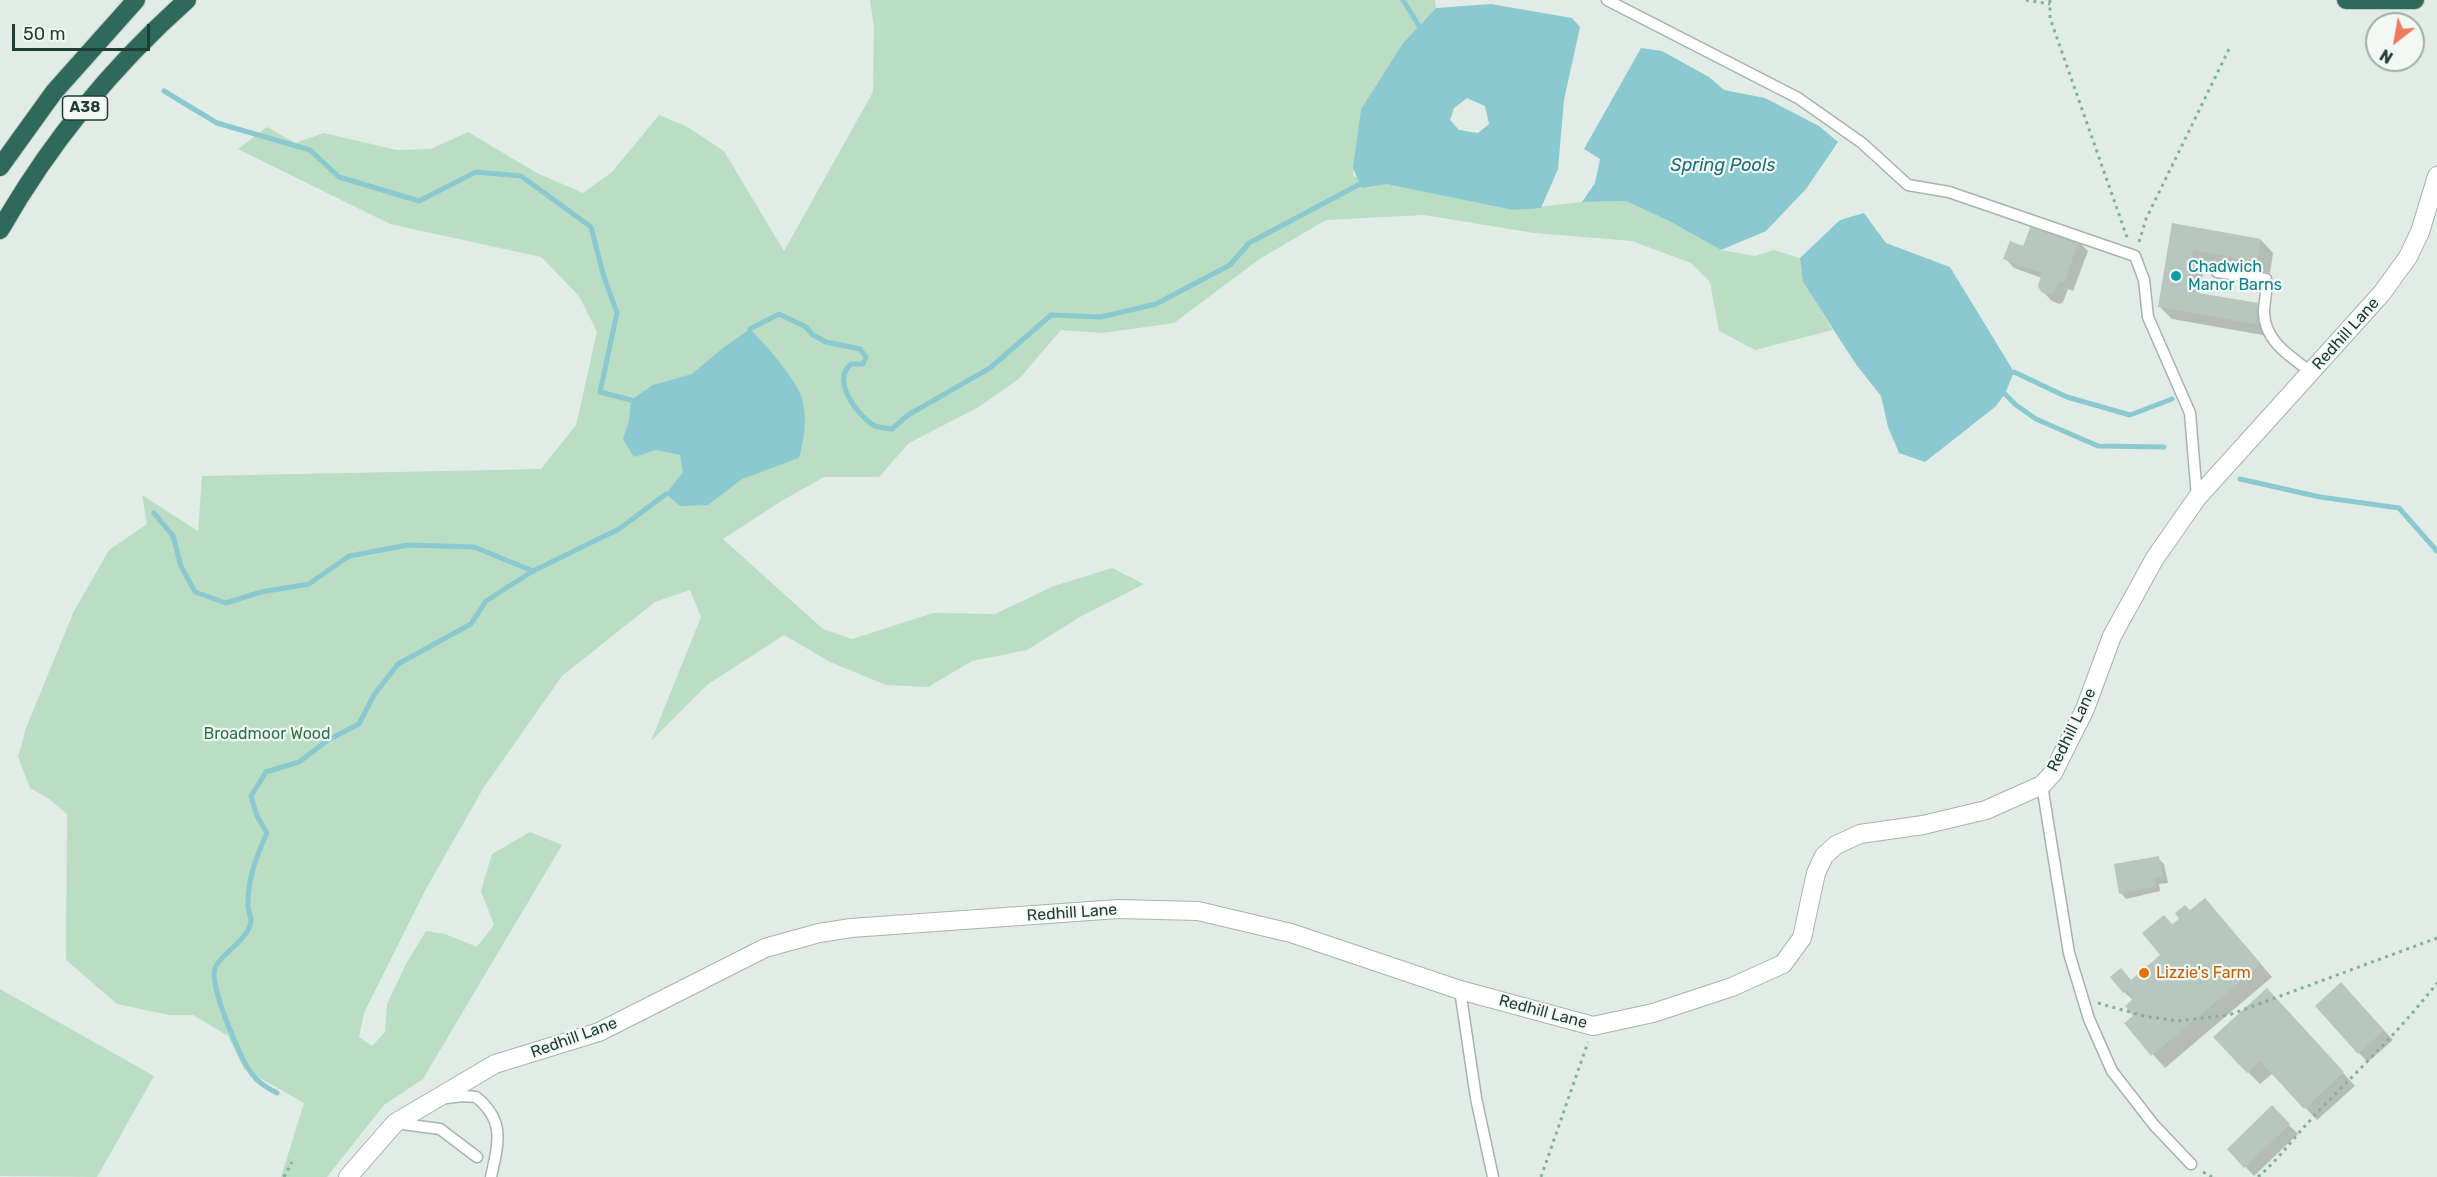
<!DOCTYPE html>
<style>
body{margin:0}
#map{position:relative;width:2437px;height:1177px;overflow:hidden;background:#e2ece7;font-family:Rubik,sans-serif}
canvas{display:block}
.north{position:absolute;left:2365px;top:12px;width:60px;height:60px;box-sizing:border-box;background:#f2f9f5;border:2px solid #9faea8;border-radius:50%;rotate:211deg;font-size:16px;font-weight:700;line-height:24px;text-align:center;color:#223d34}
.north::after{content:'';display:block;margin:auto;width:21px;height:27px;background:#f07a5c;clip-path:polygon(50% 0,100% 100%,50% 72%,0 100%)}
.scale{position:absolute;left:12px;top:24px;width:138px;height:27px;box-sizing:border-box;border:3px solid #223d34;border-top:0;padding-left:8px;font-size:18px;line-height:21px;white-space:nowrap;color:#223d34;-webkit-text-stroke:4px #f2f9f5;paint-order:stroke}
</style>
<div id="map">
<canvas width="2437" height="1177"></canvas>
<div class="north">N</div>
<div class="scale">50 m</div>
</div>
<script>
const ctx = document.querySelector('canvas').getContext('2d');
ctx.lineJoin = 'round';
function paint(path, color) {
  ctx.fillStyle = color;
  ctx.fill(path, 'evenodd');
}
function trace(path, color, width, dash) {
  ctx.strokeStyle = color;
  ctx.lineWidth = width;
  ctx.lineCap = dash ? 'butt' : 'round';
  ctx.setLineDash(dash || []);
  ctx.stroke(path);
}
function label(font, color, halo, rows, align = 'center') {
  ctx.font = font + ' Rubik,sans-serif';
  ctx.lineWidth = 4.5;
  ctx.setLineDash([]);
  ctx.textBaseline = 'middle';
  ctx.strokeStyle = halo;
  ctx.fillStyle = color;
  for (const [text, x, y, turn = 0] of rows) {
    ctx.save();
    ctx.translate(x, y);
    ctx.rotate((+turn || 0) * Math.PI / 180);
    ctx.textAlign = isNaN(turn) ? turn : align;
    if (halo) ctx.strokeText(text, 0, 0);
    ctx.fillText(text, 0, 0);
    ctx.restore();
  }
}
const green = new Path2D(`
 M870,0H1435L1436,8L1403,43L1361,109L1353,176L1513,210L1582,202L1626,201L1671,222L1721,250L1755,256L1774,250L1800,258L1803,282L1833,330L1755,350L1719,331L1710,282L1691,263L1632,241L1534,233L1424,215L1326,220L1261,258L1174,323L1103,333L1061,330L1019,379L977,408L909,443L879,477H824L783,500L723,539L823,629L852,639L933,613L995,614L1054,586L1112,568L1144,584L1080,617L1027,650L972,661L928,687L886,685L830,662L784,635L707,685L651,741L701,617L690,590L655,602L562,676L484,787L427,887L364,1013L359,1037L372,1046L385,1032L387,1004L407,962L426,931L445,934L477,947L494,925L481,891L492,854L530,832L562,845L423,1079L384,1105L327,1177H281L304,1103L244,1069L228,1036L193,1015H169L117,1004L66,960L67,814L48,798L30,788L18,757L26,728L74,611L109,550L147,524L142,495L198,531L202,476L541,469L576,425L597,332L579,296L541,257L390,224L238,149L267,127L295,143L324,133L397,150L431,149L468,132L537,173L583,193L612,172L659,115L686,126L724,151L784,251L873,92L874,28Z
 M0,989L154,1076L97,1177L0,1176Z`);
const water = new Path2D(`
 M1491,4L1572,18L1580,27L1564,100L1558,169L1541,208L1513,210L1387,184L1362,188L1353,168L1361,109L1403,43L1436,8ZM1467,98L1485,106L1489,124L1478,133L1459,130L1450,120L1454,108Z
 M1641,48L1662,51L1709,77L1724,90L1765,98L1819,126L1838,142L1806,189L1766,231L1721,250L1671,222L1626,201L1582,202L1595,183L1600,159L1584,149Z
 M1864,213L1886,243L1950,267L2014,372L2005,394L1995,407L1925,462L1899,453L1888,427L1881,396L1855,363L1803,282L1800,258L1840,220Z
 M750,329C764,343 800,383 803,402C807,422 804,439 799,458L742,479L708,505L680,506L666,494L683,472L680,455L656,450L634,457L623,439L629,421L631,400L653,385L692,374L723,348Z`);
const shadow = new Path2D(`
 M2173,225L2261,240L2273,253L2270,273L2205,262L2199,294L2259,305L2271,317L2268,336L2172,319L2160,307Z
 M2078,241L2088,251L2073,291L2068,289L2063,302L2060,304L2052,301L2042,291V278L2014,268L2005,258L2024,248Z
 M2158,858L2164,864L2168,883L2159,884L2160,891L2126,899L2121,893Z
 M2205,900L2272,977L2165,1068L2126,1024L2135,1016L2134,1001L2124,992L2121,970L2132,981L2162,955L2173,926Z
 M2350,994L2393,1040L2368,1062L2359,1053Z
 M2279,1003L2355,1086L2317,1120L2273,1073L2260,1084L2248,1072Z
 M2272,1108L2298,1134L2254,1176L2229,1149Z`);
const stream = new Path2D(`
 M1403,0L1419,26
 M164,91L217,123L310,150L339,177L419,201L476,172L521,176L591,227L604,277L617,313L600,392L631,400
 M750,329L779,314L806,327L813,335L826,342L860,349L866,357L863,364H851C831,381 857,414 873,425C879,428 886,428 892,429L908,415L990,368L1051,315L1101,317L1156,304L1230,265L1249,243L1360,184
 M2014,372L2067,397L2130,415L2172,399
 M2005,394L2016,405L2036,419L2098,446L2164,447
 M2240,479L2320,497L2399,508L2437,551
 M154,513L173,536L181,566L195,592L226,603L261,592L309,584L349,556L408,545L474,547L533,571
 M277,1093C268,1088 258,1083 252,1074C240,1059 209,985 215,968C220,954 249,940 251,921C251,917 249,912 248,908C247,881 256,857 267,833L257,816L251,796L266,772L299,762L328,740L359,724L374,695L398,664L471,624L486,601L533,571L619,529L666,494`);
const building = new Path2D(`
 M2032,223L2079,240L2064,283L2059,281L2054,293L2049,295L2041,292L2038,286L2042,273L2003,259L2010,241L2023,246Z
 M2172,223L2261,239L2257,262L2193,250L2186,291L2259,303L2256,324L2158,307Z
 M2159,856L2163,877L2154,878L2155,886L2119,894L2114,864Z
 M2205,898L2261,964L2151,1056L2124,1023L2133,1016L2125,1006L2134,998L2127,990L2123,993L2110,977L2121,968L2131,980L2160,955L2142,933L2164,915L2172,924L2179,919L2175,913L2185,905L2190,910Z
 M2341,982L2384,1030L2358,1054L2315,1006Z
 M2267,988L2344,1072L2304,1109L2260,1061L2247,1073L2213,1037Z
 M2272,1105L2290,1124L2244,1168L2227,1149Z`);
const path = new Path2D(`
 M2026,0L2050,4
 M2050,0V18L2128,240
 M2139,242L2146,219L2230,47
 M2098,1003L2144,1016L2177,1021L2229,1015L2437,938
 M2203,1172L2212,1177
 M284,1177L292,1162
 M1541,1177L1588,1042
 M2258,1177C2281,1157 2294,1137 2314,1116C2356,1072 2400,1031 2437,983`);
const lane = new Path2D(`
 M1607,0L1798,98L1862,143L1908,185L1949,192L2135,256L2144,280L2148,317L2190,413L2197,497
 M2217,272L2266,279C2268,291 2264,300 2264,312C2264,341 2291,357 2311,372
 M2042,785L2069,953L2089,1019L2112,1071L2154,1125L2191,1164
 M1460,990L1476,1098L1493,1177
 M446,1098L463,1096L476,1097C506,1121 498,1144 491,1177
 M395,1123L440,1129L477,1157`);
const street = new Path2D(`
 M348,1177L395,1123L495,1064L599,1032L765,948L819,933L851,928L1118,909L1198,911L1291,933L1460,990L1593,1026L1653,1013L1732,987L1783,964L1802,938L1816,873L1824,856L1836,845L1860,834L1923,825L1986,810L2042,785L2053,773L2085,709L2112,636L2155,558L2197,498L2382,293L2408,257L2420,232L2437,176`);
const highway = new Path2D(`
 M2346,0H2415
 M0,167L54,92L136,0
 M0,230C49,144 114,65 187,0`);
const markers = [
 [2176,276,6,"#0f9aa8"],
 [2144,973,6,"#e8710a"]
];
const shields = [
 [85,108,45]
];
const shieldNames = [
 ["A38",85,108]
];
const cultureNames = [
 ["Chadwich",2188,267],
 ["Manor Barns",2188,285]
];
const streetNames = [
 ["Redhill Lane",2346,334,-48],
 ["Redhill Lane",2072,730,-64],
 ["Redhill Lane",1072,913,-4],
 ["Redhill Lane",1543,1012,15],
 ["Redhill Lane",574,1038,-20]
];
const parkNames = [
 ["Broadmoor Wood",267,734]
];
const foodNames = [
 ["Lizzie's Farm",2156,973]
];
const waterNames = [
 ["Spring Pools",1723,166]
];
paint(green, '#bbddc3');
paint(water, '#8ac9d0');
paint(shadow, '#0003');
trace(stream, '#8ac9d0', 5);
paint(building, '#b7c7c0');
trace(lane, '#a5b4ae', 13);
trace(street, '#a5b4ae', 20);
trace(highway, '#c1c9c6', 20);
trace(path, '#83af9f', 3, [3, 4.5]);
trace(lane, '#fff', 10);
trace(street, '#fff', 18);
trace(highway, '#2e695a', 18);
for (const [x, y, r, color] of markers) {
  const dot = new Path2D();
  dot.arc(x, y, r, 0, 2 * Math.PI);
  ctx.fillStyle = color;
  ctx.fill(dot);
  trace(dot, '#f2f9f5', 2);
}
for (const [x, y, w] of shields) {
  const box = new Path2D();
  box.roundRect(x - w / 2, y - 12, w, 24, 4.5);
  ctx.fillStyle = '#f2f9f5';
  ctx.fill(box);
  trace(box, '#223d34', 1.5);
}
label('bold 15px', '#223d34', null, shieldNames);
label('16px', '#0d838f', '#f2f9f5', cultureNames, 'left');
label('16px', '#223d34', '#f2f9f5', streetNames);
label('16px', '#2d7345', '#f2f9f5', parkNames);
label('16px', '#c56008', '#f2f9f5', foodNames, 'left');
label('italic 18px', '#1d6d78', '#f2f9f5', waterNames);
</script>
